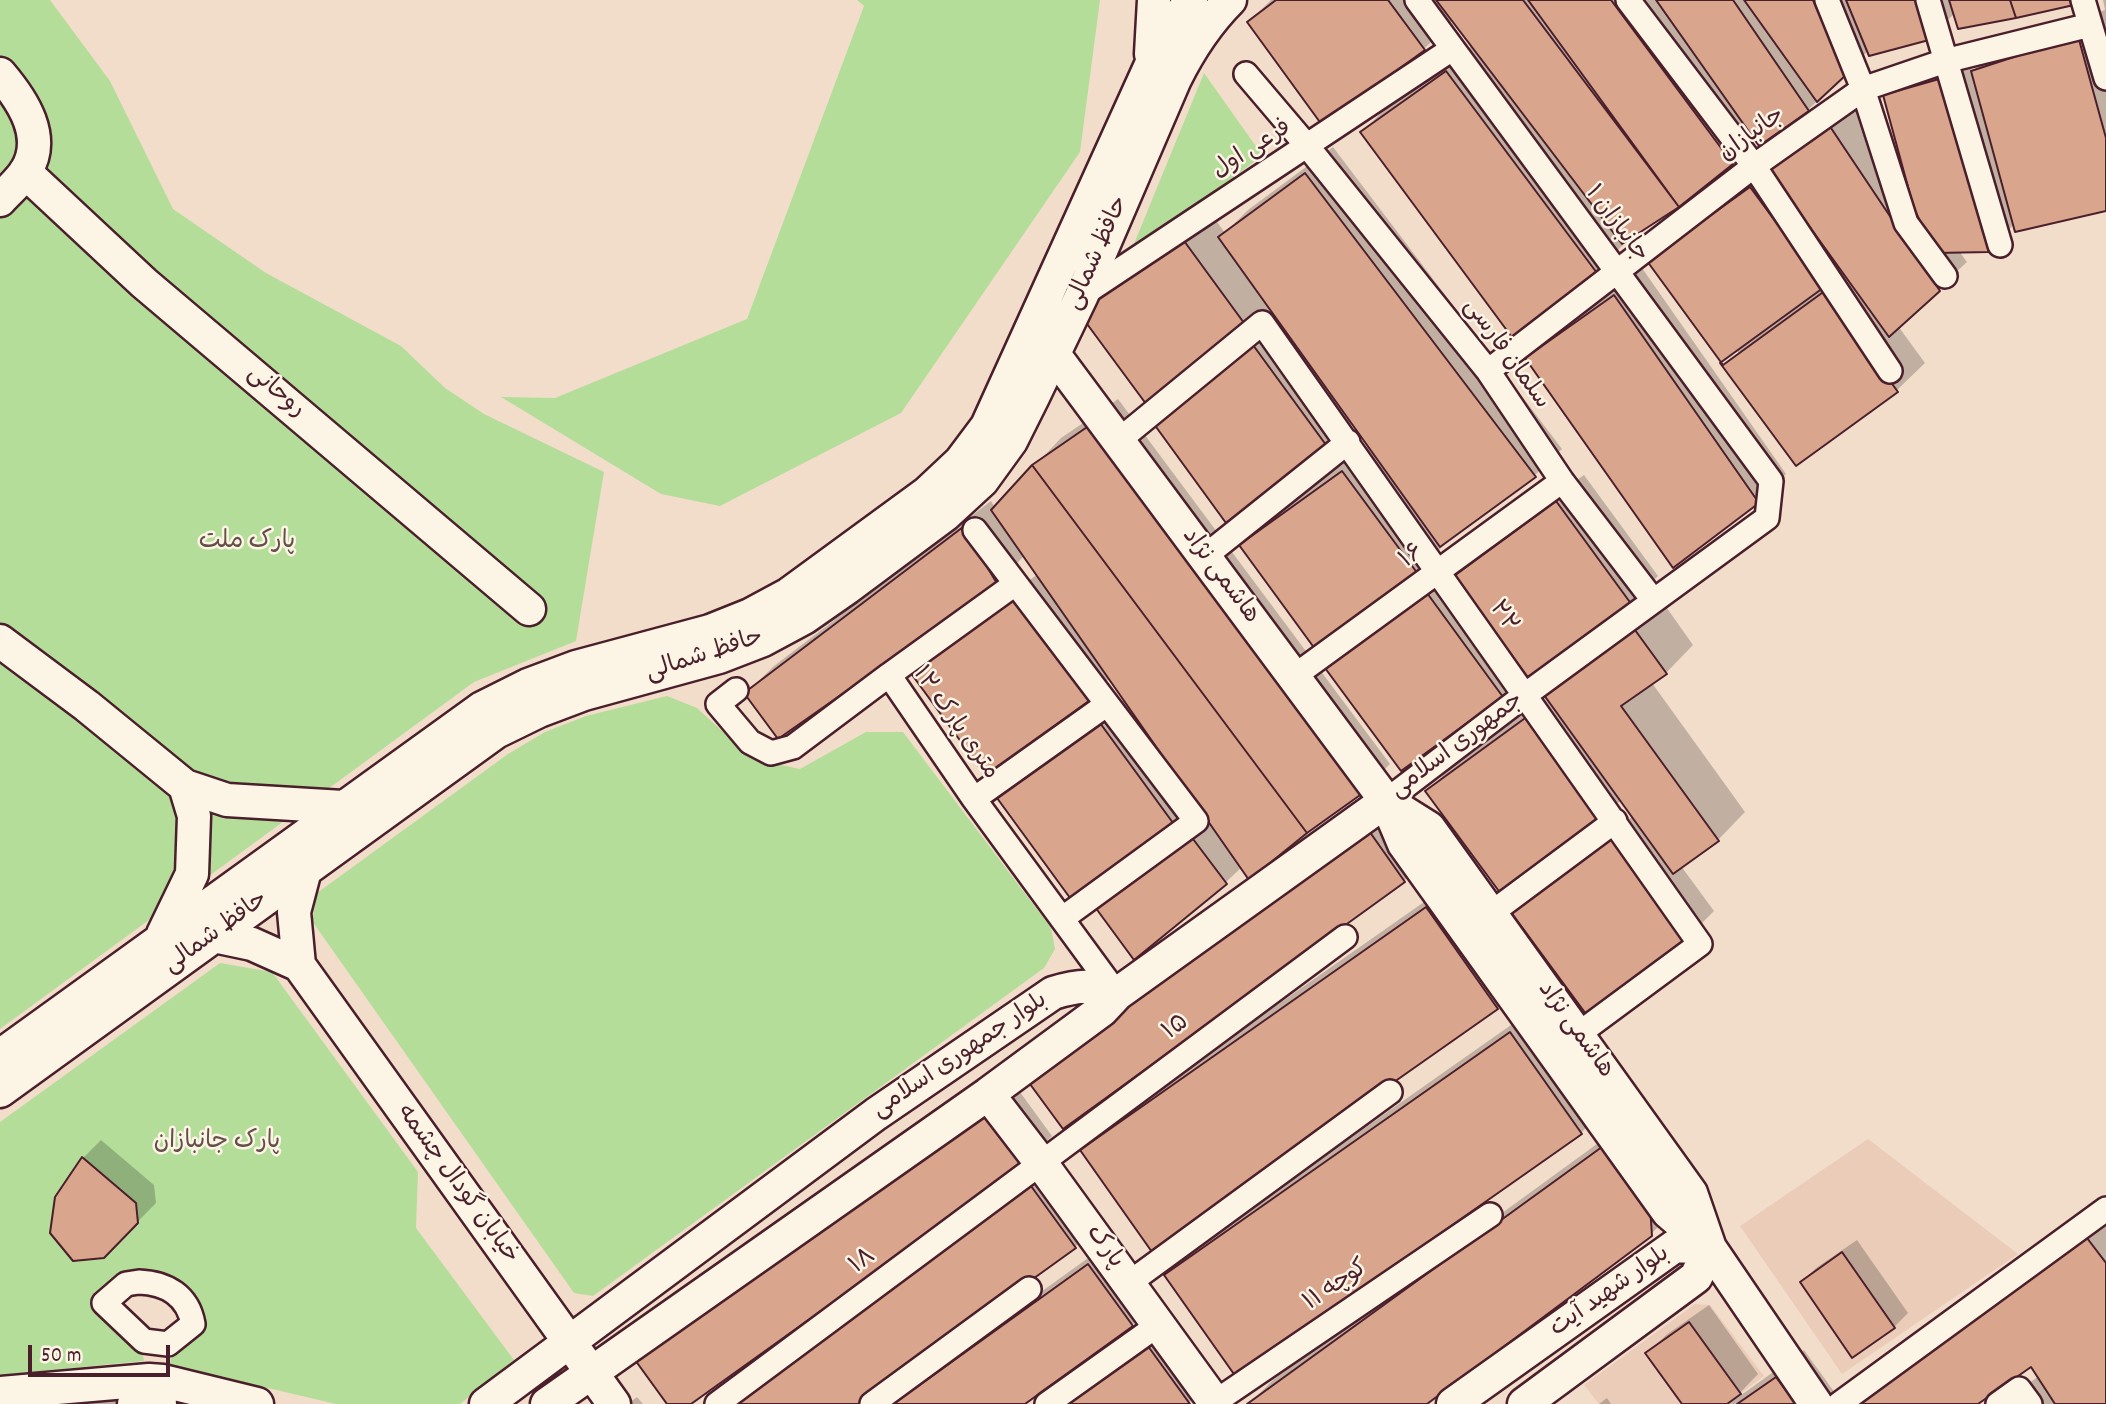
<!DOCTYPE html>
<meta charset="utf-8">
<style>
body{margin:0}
#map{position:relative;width:2106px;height:1404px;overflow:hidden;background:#f2ddcb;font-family:Dekko,sans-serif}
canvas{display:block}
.scale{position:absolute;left:28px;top:1345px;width:142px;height:32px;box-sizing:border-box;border:4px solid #4a1f2b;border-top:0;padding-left:9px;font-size:21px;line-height:24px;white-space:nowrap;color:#4a1f2b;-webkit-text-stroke:5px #fcf5e5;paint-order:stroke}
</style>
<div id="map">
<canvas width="2106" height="1404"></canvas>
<div class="scale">50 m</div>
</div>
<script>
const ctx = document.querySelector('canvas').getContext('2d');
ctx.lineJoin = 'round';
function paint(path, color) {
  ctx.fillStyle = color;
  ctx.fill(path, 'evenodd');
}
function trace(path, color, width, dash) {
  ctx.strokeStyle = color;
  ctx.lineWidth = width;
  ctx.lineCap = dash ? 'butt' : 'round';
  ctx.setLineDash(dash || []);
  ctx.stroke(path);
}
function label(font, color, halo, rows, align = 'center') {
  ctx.font = font + ' Dekko,"Playpen Sans Arabic",sans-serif';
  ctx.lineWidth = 5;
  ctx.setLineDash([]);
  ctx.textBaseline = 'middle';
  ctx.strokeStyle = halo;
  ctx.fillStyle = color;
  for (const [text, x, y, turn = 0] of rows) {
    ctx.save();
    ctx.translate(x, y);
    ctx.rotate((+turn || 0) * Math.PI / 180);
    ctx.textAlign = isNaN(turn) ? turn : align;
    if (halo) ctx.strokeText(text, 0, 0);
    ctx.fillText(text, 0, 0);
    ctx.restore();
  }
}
const built = new Path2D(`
 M1868,1139L2018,1254L1842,1374L1740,1226Z
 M1695,1304L1710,1305L1764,1376L1727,1404H1599L1584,1385Z`);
const green = new Path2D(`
 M0,0H50L110,81L173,209L266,273L401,346L445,388L484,414L604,472L576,641L474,682L0,1029Z
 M857,0H1100L1080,152L901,413L720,506L661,494L501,397L555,398L747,319L864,6Z
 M1204,73L1260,152L1255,161L1129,256Z
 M667,696L697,708L744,751L772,763L800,769L866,732H903L1051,928L1055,949L1044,968L593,1296L574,1293L312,921L317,893L508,754L545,732L586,716Z
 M220,963L272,972L418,1172L416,1228L514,1360L460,1404H336L170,1365L172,1348L202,1323L181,1287L104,1295L142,1350L144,1361L0,1375V1122Z`);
const shadow = new Path2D(`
 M1271,0H2077L1955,13L1928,39L1868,51L1808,110L1756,139L1732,163L1678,206L1621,242L1623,245L1596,272L1362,132L1389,105L1473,45L1453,20L1424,49L1249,22Z
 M2103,0H2106V209L2014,224L1989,250L1959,251L1967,262L1898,326L1925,363L1897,390L1796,464L1677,234L1857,99L1904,169L1885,96L1913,68L1967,52L1972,72L2000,44L2105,10Z
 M1333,147L1562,449L1534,476L1442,543L1444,545L1416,573L1241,545L1269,518L1369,445L1353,422L1328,447L1181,392L1079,309L1207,208L1225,233L1248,210ZM1275,315L1280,320L1254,339L1253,337Z
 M1642,268L1786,474L1758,501L1528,358L1555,331Z
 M1118,399L1390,764L1362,792L1242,867L1225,883L1175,826L1000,798L1027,771L1125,699L1110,678L1087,700L940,645L1038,574L1025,555L997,583L746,693L774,666L991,501L995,508L1061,438Z
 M1584,475L1658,576L1631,603L1530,677L1526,672L1502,696L1327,668L1355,640L1456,567L1459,572L1483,548Z
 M1664,604L1693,645L1666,673L1652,683L1745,812L1718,840L1681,866L1714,911L1687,938L1540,884L1633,816L1621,800L1603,818L1428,791L1455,763L1547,697L1573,668Z
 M1395,802L1431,853L1404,881L1063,1127Z
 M1454,881L1524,980L1497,1008L1082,1150L1110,1122Z
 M1538,1006L1608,1106L1581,1133L1166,1275L1194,1248Z
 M1009,1077L1052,1136L1024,1163L688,1404H669Z
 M1634,1117L1679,1206L1651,1234L1425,1404H1249L1274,1379Z
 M101,1140L154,1185L156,1203L103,1257L83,1158Z
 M1059,1160L1103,1219L1075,1247L856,1404H730L1039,1182Z
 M2106,1219V1404H2000L2039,1376L2031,1365L1975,1404H1860L1886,1378Z
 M1116,1238L1160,1297L1132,1325L1022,1404H885Z
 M1857,1240L1908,1313L1894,1327L1802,1282L1816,1268Z
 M1709,1305L1758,1374L1736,1397L1737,1398L1804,1350L1843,1404H1684L1647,1354L1666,1335Z
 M1174,1316L1217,1375L1188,1404H1050Z
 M181,1386L190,1395L181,1404H45Z
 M637,1397L643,1404H628Z
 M1607,1398L1611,1404H1599Z`);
const building = new Path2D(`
 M1276,0H1388L1425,50L1322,125L1247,22Z
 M1436,0H1523L1679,207L1622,244Z
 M1528,0H1611L1733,164L1679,207Z
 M1656,0H1733L1809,111L1759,146Z
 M1744,0H1813L1847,74L1817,102Z
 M1846,0H1918L1929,40L1869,56Z
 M1949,0H2010L2016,18L1958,29Z
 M2010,0H2073L2074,5L2016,18Z
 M2078,36L2106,138V211L2015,232L1971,71Z
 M1446,71L1597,273L1514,340L1360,132Z
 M1939,79L1989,252L1936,253L1914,209L1883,95Z
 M1829,125L1940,291L1889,337L1768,169Z
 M1305,173L1536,477L1440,547L1218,237Z
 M1750,187L1826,290L1723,365L1647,261Z
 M1179,234L1255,338L1152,412L1076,309Z
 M1823,288L1898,392L1796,466L1720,363Z
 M1614,295L1759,503L1673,568L1525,358Z
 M1253,345L1329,449L1226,523L1151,420Z
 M1090,425L1363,793L1307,833L1032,465Z
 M1032,465L1307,833L1249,880L991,510Z
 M1342,471L1418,574L1315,649L1239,545Z
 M1556,501L1632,605L1529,679L1454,576Z
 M963,527L998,585L778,739L744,693Z
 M1427,593L1503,697L1401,771L1325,668Z
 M1013,598L1089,701L986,776L910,672Z
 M1635,630L1667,674L1621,706L1719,841L1673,874L1544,695Z
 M1528,716L1604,820L1501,894L1425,791Z
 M1100,723L1176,827L1073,902L997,798Z
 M1367,828L1405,882L1063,1129L1027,1080Z
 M1190,835L1227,884L1134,960L1095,907Z
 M1612,836L1688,940L1586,1014L1510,911Z
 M1426,907L1498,1009L1152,1252L1080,1150Z
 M1510,1032L1582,1134L1236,1377L1164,1275Z
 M980,1103L1025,1165L691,1404H667L630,1353Z
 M1606,1144L1650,1205L1652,1236L1427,1404H1247Z
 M82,1157L136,1203L138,1223L104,1258L73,1261L50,1233L55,1197Z
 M1031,1186L1076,1248L859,1404H727Z
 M2087,1238L2106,1263V1404H2055L2031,1367L1978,1404H1858Z
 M1842,1252L1895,1328L1852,1358L1800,1282Z
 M1088,1264L1133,1326L1025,1404H893Z
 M1689,1322L1741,1394L1727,1404H1682L1645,1353Z
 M1145,1342L1190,1404H1059Z
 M1776,1377L1796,1404H1737Z`);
const street = new Path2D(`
 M1628,0L1754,166L1890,371
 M1827,0L1863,89L1906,223L1945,276
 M1928,0L2000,245
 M2083,0L2106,78
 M1246,74L1308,147L1488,371L1562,481L1653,600
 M1082,295L1452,49
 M1488,371L1754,166L1863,89L1945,61L2090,25
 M1118,441L1262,323L1700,944L1577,1035
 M975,530L1196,821L1063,918
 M1204,557L1348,442
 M889,675L1015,584
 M1293,677L1562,481
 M736,690L718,704L750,742L771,753L793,747L889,675L974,799L1117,994
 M974,799L1106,705
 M1386,801L1525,695L1767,518L1771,481L1417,0
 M1490,914L1615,821
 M139,1282C167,1283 188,1296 193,1324L168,1344L144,1341L104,1303L126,1284Z
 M1129,1283L1390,1092
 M717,1404L1345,937
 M872,1404L1029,1289
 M1047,1404L1158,1325
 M1212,1404L1490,1215
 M1839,1404L2106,1209
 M1998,1404L2019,1389L2030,1404`);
const secondary = new Path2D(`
 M1151,54L1154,0
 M0,74C23,101 47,137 26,171C19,182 8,191 0,200
 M25,172L144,283L529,609
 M1053,353L1386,801L1404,844L1668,1212L1710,1248
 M0,641L87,706L185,786L227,800L343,807
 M1386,801L1429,828L1691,1193L1710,1248L1816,1404
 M163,934L192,874L194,816L185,786
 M214,936L252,944L299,965
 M299,965L614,1404
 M299,965L294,912L305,870
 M0,1056L482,708L528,685L576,667L710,631L750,615L789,594L927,493L960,462L987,426L1150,67L1168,32L1191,0
 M0,1091L496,732L539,711L584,694L719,657L763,640L804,618L847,588L945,515L982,481L1011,441L1033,397L1082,295L1175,79C1190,49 1206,24 1230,0
 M988,1094L1041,1163L1216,1404
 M0,1393L149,1380L163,1381L257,1404
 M134,1404H160
 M486,1404L876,1114L1053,993C1079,985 1092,984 1117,994
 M547,1404L988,1094L1102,1010L1117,994L1386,801
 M1453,1404L1675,1246L1710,1248
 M1524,1404L1696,1277L1710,1248`);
const streetNames = [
 ["جانبازان",1753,136,-36],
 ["فرعی اول",1253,151,-33],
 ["جانبازان ۱",1615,225,53],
 ["حافظ شمالی",1099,254,-66],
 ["سلمان فارسی",1505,355,54],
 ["روحانی",275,393,40],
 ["۱۶",1413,558,-36],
 ["هاشمی نژاد",1219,577,53],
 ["۲۲",1502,618,55],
 ["حافظ شمالی",705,657,-18],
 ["۱۲ متری پارک",954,724,55],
 ["جمهوری اسلامی",1458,747,-37],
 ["حافظ شمالی",217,934,-36],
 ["۱۵",1177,1029,-37],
 ["هاشمی نژاد",1574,1031,54],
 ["بلوار جمهوری اسلامی",961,1057,-34],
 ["خیابان گودال چشمه",456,1185,54],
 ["پارک",1103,1248,54],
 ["۱۸",864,1263,-37],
 ["کوچه ۱۱",1337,1287,-34],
 ["بلوار شهید آیت",1611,1293,-35]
];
const parkNames = [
 ["پارک ملت",247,544],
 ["پارک جانبازان",217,1144]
];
paint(built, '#eaccb8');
paint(green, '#b4dd9a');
paint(shadow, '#0003');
paint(building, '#d9a58d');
trace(building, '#4a1f2b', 2);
trace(street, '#4a1f2b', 28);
trace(secondary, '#4a1f2b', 37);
trace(street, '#fcf5e5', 23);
trace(secondary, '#fcf5e5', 32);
label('24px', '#4a1f2b', '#fcf5e5', streetNames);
label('24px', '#644e47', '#fcf5e5', parkNames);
</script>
